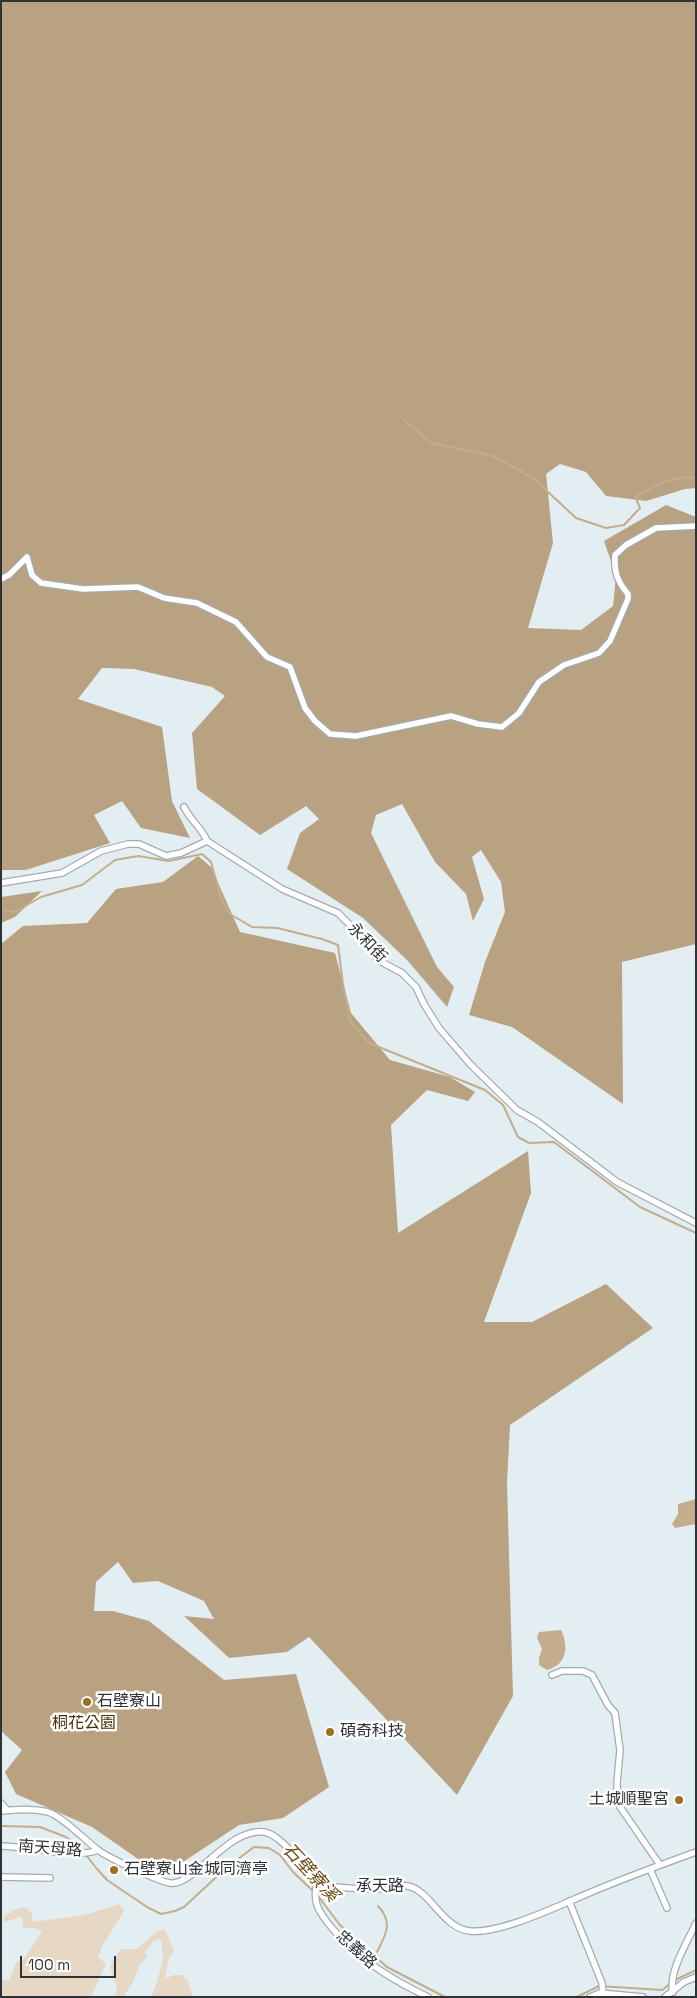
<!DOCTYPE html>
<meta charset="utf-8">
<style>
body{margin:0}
#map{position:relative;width:697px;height:1998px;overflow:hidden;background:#e3eef2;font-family:"Space Grotesk",sans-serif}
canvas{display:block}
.frame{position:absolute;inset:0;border:2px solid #2f3335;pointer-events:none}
.scale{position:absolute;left:20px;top:1956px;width:96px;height:22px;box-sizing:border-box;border:2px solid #2f3335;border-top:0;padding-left:6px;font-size:15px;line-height:18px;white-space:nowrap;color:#2f3335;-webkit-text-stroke:4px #fff;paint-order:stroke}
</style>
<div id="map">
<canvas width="697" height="1998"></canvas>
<div class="frame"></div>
<div class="scale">100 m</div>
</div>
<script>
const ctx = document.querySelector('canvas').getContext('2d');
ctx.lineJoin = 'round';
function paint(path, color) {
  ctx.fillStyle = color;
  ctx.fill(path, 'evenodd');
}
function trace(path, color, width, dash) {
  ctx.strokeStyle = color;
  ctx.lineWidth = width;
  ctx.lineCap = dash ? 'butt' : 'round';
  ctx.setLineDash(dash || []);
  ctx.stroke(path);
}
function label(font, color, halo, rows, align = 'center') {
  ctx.font = font + ' "Space Grotesk","Noto Sans TC",sans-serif';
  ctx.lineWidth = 5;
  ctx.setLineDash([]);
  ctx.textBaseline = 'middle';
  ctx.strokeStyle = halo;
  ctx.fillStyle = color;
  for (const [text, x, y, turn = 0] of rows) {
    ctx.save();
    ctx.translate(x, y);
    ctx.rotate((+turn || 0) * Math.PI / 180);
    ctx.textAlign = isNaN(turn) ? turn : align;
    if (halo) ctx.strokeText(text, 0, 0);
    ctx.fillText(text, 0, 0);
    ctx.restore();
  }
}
const green = new Path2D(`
 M119,1904L124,1911L102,1946L98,1957L106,1964L91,1997H1V1979L5,1981L10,1979L16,1963L25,1957L42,1932L36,1928H23V1920L20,1917L5,1922L3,1918C10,1912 17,1906 27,1908L32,1914L33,1922L85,1915Z
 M165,1929L174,1951L169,1958L165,1979L174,1975H182L188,1981L193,1997H151L157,1982L163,1959L161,1939L154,1941L145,1952L147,1956L139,1966L133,1982L123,1997H115L117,1988L110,1966L121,1949H137L156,1932Z`);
const forest = new Path2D(`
 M1,1H696V488L685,489L646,501L606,496L586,472L560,464L546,474L553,543L528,628L581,630L613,606L616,576L604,541L666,505L696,517V944L622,962L623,1104L512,1027L469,1015L485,962L505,912L501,882L481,850L472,857L484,899L473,921L466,894L435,862L402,804L376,815L371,833L437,967L454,987L447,1007L407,960L363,918L287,869L300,833L319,819L306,806L260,835L197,789L192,733L225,696L212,687L134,669L102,668L78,699L162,727L172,801L190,838L141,828L122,801L94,815L110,843L26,870H1Z
 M198,856L211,867L240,932L335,953L351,1013L390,1060L450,1077L475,1092L468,1101L427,1090L391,1125L398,1233L528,1151L531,1193L484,1322H532L606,1284L653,1328L510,1425L507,1483L513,1696L457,1795L309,1637L287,1652L229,1658L184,1616L214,1619L204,1601L158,1581L133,1583L118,1562L96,1582L94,1611H113L149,1621L224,1680L296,1674L329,1787L283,1818L239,1825L183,1862L141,1861L92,1827L16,1794L5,1772L22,1750L1,1731V944L23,926L87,923L116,889L163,882Z
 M42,891L15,917L1,923V897Z`);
const water = new Path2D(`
 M696,1499V1524L675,1528L672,1524L678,1514V1504Z
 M561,1630C569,1646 567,1665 547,1670L539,1665V1658L542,1649L537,1638L539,1632Z`);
const stream = new Path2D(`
 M403,419L431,443L493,456L533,478L576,518L606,528L624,525L640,508L635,496C653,487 675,474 696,478
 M1,910L15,912L41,897L82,885L115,860L138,856L169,861L202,854L211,862L221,898L230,914L252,927L277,928L322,939L338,945L343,984L350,1021L369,1043L485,1090L503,1105L518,1137L529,1143L554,1142L640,1207L696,1233
 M1,1826L40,1827L66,1837L79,1846L97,1869L107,1880L147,1907L161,1914L175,1911L184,1907L226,1868L254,1847L269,1848L280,1855L293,1872L313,1891
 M318,1896L340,1925L387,1967L445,1997
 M375,1956C384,1937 395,1924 378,1906
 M675,1980L696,1970
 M577,1997L599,1986L662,1990L670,1984`);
const minor = new Path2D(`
 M1,579L9,575L27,557L32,575L41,583L83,589L138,587L164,598L197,603L236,622L267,657L290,667L305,708L315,721L330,734L356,736L451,716L478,724L502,727L519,713L539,682L564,665L599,653L610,641L628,599V594C617,581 614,572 615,555L626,545L656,528L696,526
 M184,807C190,820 202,828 207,841
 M1,883L62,873L101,851L128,844H139L166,856L181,853L207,841L282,889L338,913L362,937L378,960L402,973L416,987L424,1004L439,1028L470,1064L517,1110L538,1122L617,1182L696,1223
 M552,1675L562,1671H583L592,1675L608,1705L615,1713L620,1750L617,1783L618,1804L660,1865
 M1,1803L7,1810
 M1,1811C17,1809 32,1808 48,1812C63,1817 85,1840 98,1850C109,1858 157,1881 170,1883C194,1887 228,1827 264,1832C285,1835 305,1875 326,1885C334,1888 367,1889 377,1889C388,1888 397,1884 408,1886C430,1890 443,1929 470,1931C501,1934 560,1905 589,1893C624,1878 660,1865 696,1852
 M1,1846C24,1846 80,1859 98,1850
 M650,1869L667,1908
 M1,1877L50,1878
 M318,1878C316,1887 314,1896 317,1905C320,1914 326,1921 332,1928C357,1959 392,1980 428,1997
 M569,1901L602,1983L603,1994
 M673,1992C668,1972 688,1941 696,1923
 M590,1997L600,1993L643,1997
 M665,1997L684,1982L696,1977`);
const markers = [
 [87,1702,5,"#9d7020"],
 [330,1732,5,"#9d7020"],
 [679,1800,5,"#9d7020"],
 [114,1870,5,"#9d7020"]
];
const streetNames = [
 ["永和街",367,943,46],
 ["南天母路",50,1849,4],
 ["承天路",380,1887],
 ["忠義路",356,1950,42]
];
const poiNames = [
 ["石壁寮山",97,1702],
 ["碩奇科技",340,1732],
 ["土城順聖宮",669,1800,"right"],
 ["石壁寮山金城同濟亭",124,1870]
];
const parkNames = [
 ["桐花公園",84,1724]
];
const waterNames = [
 ["石壁寮溪",310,1873,47]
];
paint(green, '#e6d8c4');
paint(forest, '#b9a282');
paint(water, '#c3ad8c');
trace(stream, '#c3ad8c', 2);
trace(minor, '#a2acb0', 8);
trace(minor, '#fff', 5.5);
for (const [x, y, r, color] of markers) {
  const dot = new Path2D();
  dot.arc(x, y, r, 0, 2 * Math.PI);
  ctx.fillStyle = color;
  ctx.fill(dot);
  trace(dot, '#fff', 2);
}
label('16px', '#2f3335', '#fff', streetNames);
label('16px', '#2f3335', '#fff', poiNames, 'left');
label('16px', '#462e03', '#fff', parkNames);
label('italic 18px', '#6b4c14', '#fff', waterNames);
</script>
